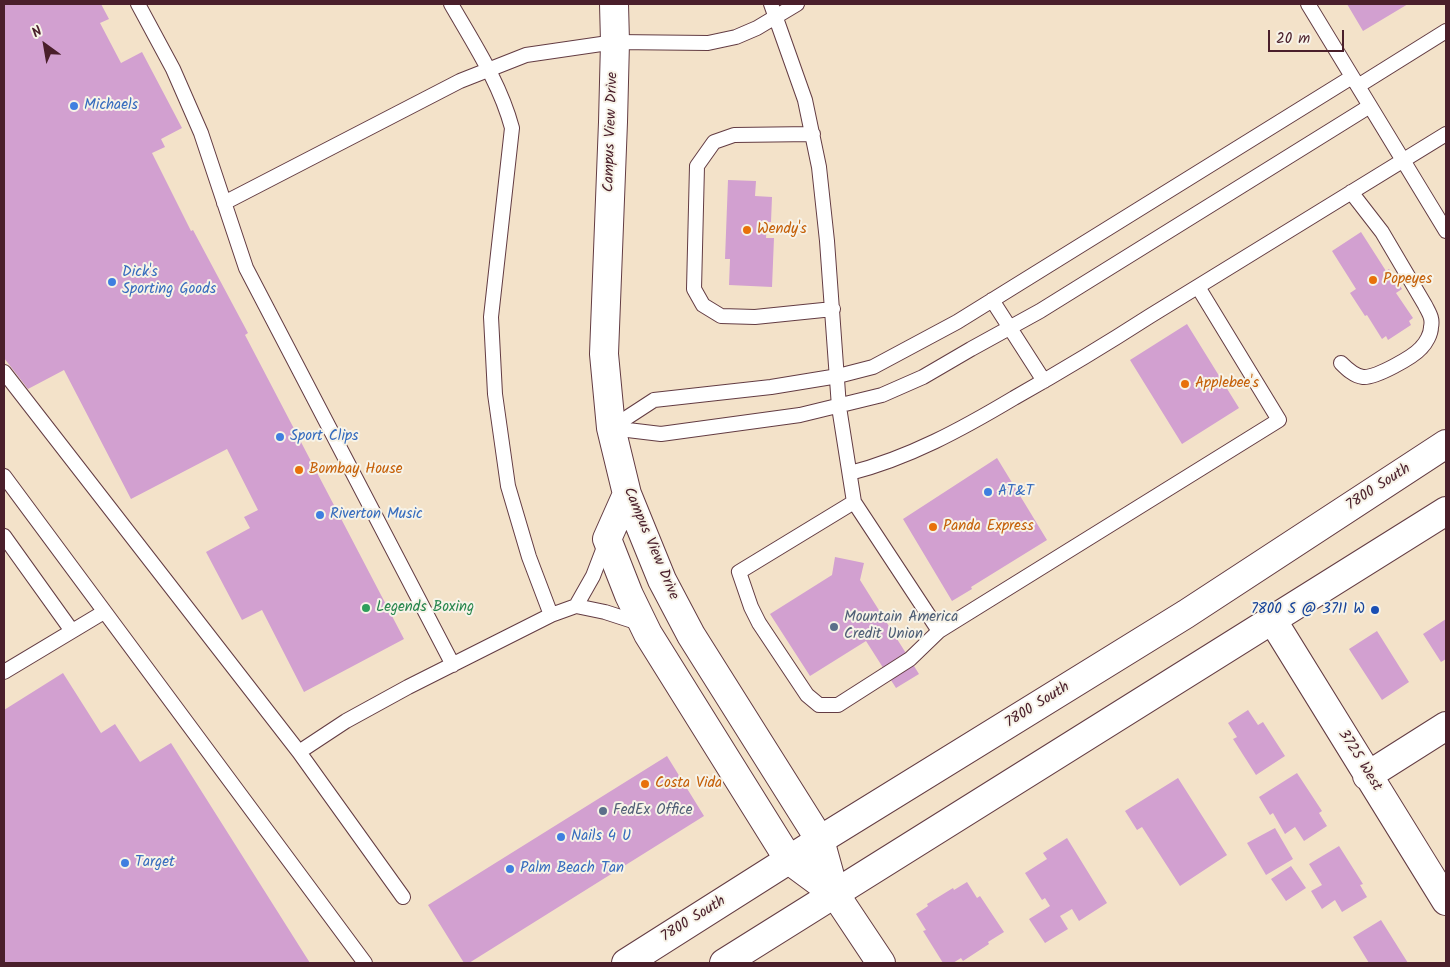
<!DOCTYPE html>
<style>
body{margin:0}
#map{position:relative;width:1450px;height:967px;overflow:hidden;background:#f3e2c9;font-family:Kalam,sans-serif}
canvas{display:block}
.frame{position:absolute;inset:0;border:5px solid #4a1f2b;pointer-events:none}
.north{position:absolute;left:20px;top:20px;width:50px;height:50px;-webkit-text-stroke:4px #f7f3e8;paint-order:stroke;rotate:328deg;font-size:14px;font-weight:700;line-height:20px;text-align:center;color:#4a1f2b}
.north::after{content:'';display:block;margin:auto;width:18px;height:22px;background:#4a1f2b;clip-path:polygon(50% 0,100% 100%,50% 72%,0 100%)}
.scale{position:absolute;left:1268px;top:30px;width:76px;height:22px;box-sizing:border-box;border:2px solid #4a1f2b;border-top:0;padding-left:6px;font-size:15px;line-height:18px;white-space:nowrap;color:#4a1f2b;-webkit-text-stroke:4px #f7f3e8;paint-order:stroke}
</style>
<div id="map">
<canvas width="1450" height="967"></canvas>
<div class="frame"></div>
<div class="north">N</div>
<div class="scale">20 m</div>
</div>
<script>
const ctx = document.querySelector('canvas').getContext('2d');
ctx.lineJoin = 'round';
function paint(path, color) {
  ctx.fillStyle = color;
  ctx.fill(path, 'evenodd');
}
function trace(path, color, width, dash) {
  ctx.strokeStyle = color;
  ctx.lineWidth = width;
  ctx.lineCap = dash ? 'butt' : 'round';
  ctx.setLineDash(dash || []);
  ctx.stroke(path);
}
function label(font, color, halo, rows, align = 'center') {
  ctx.font = font + ' Kalam,sans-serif';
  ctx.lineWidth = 4;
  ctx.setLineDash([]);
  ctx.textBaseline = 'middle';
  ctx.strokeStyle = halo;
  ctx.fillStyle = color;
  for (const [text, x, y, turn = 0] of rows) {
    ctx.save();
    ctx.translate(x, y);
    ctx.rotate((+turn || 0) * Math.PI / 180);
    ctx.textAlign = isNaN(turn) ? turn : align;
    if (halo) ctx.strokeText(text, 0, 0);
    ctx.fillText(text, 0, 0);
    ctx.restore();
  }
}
const building = new Path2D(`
 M4,4H101L109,19L100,23L121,63L142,52L182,128L161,139L165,147L152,153L191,231L193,230L248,333L245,335L404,639L304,692L262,610L242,620L206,552L250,528L244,517L258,510L227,449L131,499L64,370L28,389L4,358Z
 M1347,4H1408L1363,31Z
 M728,180L756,181L755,196L772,197L771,222H767L766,238H774L772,287L729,285L730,259H725Z
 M1361,232L1386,271L1389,269L1402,289L1396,293L1413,318L1409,321L1411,325L1388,340L1386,336L1382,339L1367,315L1365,316L1350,293L1356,289L1332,251Z
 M1187,324L1239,408L1182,444L1130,360Z
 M997,458L1047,540L971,587L972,589L952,601L903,519Z
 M835,557L864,563L860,580L919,674L896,688L866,641L810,676L770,614L832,575Z
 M1446,619V659L1441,662L1423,634Z
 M1377,631L1409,682L1382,700L1349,649Z
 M63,673L101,733L115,724L140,762L171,743L310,963H4V710Z
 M1248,710L1258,725L1263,722L1285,756L1256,775L1233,739L1237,737L1228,723Z
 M667,756L704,816L469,963H464L428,905Z
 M1297,773L1322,811L1319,813L1327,826L1304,841L1295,827L1285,834L1273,813L1270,815L1259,797Z
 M1178,778L1227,855L1180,886L1142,827L1137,830L1125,811Z
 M1275,828L1293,859L1266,875L1247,843Z
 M1067,838L1107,903L1079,921L1072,909L1060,916L1068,929L1045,943L1029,919L1050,906L1045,898L1042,900L1025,873L1047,859L1043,853Z
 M1339,846L1363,884L1360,885L1367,897L1342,912L1335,900L1322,909L1311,891L1322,885L1309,864Z
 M1291,866L1306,888L1286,901L1271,879Z
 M967,882L977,898L980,896L1004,932L988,942L989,944L963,961L961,958L953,963H943L923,931L926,930L916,914L928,906L927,904L953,888L954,890Z
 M1381,920L1408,963H1369L1353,937Z`);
const lane = new Path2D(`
 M138,4L173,69L201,133L246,268L453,665
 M451,4C474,44 500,83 512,128L491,317L495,394L508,486L529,557L551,615
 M771,4L805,100L819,167L827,241L839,407L854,502L939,631
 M1308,4L1446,231
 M1358,86L1446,31
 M813,134L734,135L714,142L697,166L694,289L703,305L721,316L755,317L833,309
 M224,203L460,81L526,55L615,42L708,43L736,37L757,28L797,4
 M992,300L1044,381
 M1341,363C1347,369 1354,376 1363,377C1376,378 1413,357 1421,348C1426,343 1431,334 1431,327C1433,318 1429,313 1425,305L1382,232L1351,192
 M4,372L299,752L403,897
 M611,428L661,434L800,415L882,395L923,377L971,349L1040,311L1370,106
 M611,428L654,400L771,387L838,376L873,367L957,322L1352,77
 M850,473C909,458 962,429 1014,398C1060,372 1105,345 1150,316C1248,255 1348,195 1446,134
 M4,476L365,963
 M854,502L739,572L751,607L759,623L807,695L819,705H838L910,659L939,631L1279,420L1198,287
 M4,536L72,631
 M606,542L593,576L576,606L605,612L642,624
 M4,672L104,612
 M299,752L346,721L408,687L551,615L576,606`);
const street = new Path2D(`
 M1273,621L1446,901
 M1367,776L1446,726
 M835,894L881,963`);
const secondary = new Path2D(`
 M614,4L615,42L613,122L604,354L611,428L627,494L662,580L691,635L820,840L835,894
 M627,494L607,539L629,595L648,634L789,860L835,894`);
const primary = new Path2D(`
 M626,963L820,840L1186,614L1446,444
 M724,963L1446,511`);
const markers = [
 [74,106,5,"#3f7fe0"],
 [747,230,5,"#e8710a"],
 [1373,280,5,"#e8710a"],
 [112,282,5,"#3f7fe0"],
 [1185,384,5,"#e8710a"],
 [280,437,5,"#3f7fe0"],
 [299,470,5,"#e8710a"],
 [988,492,5,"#3f7fe0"],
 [320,515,5,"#3f7fe0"],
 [933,527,5,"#e8710a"],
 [366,608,5,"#2e9e5b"],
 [1375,610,5,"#1a4fb4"],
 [834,627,5,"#5c6f8a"],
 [645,784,5,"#e8710a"],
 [603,811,5,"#5c6f8a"],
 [561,837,5,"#3f7fe0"],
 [125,863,5,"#3f7fe0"],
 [510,869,5,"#3f7fe0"]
];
const shopNames = [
 ["Michaels",84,106],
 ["Dick's",122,273],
 ["Sporting Goods",122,290],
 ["Sport Clips",290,437],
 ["AT&T",998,492],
 ["Riverton Music",330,515],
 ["Nails 4 U",571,837],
 ["Target",135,863],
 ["Palm Beach Tan",520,869]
];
const streetNames = [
 ["Campus View Drive",612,132,-88],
 ["7800 South",1379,488,-33],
 ["Campus View Drive",650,544,67],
 ["7800 South",1038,706,-32],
 ["3725 West",1359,761,58],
 ["7800 South",694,920,-32]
];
const foodNames = [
 ["Wendy's",757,230],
 ["Popeyes",1383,280],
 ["Applebee's",1195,384],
 ["Bombay House",309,470],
 ["Panda Express",943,527],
 ["Costa Vida",655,784]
];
const leisureNames = [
 ["Legends Boxing",376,608]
];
const transitNames = [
 ["7800 S @ 3711 W",1365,610]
];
const serviceNames = [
 ["Mountain America",844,618],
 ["Credit Union",844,635],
 ["FedEx Office",613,811]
];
paint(building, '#d2a0d0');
trace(lane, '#633c43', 16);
trace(street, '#633c43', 30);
trace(secondary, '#633c43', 30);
trace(primary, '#633c43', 30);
trace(lane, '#fff', 14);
trace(street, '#fff', 28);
trace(secondary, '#fff', 28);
trace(primary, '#fff', 28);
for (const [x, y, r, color] of markers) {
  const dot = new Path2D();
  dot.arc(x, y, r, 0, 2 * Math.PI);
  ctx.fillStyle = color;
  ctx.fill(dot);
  trace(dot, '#f7f3e8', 2);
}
label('15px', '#366cbe', '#f7f3e8', shopNames, 'left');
label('15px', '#4a1f2b', '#f7f3e8', streetNames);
label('15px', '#c56008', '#f7f3e8', foodNames, 'left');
label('15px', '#27864d', '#f7f3e8', leisureNames, 'left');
label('15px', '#164399', '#f7f3e8', transitNames, 'right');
label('15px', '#4e5e75', '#f7f3e8', serviceNames, 'left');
</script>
